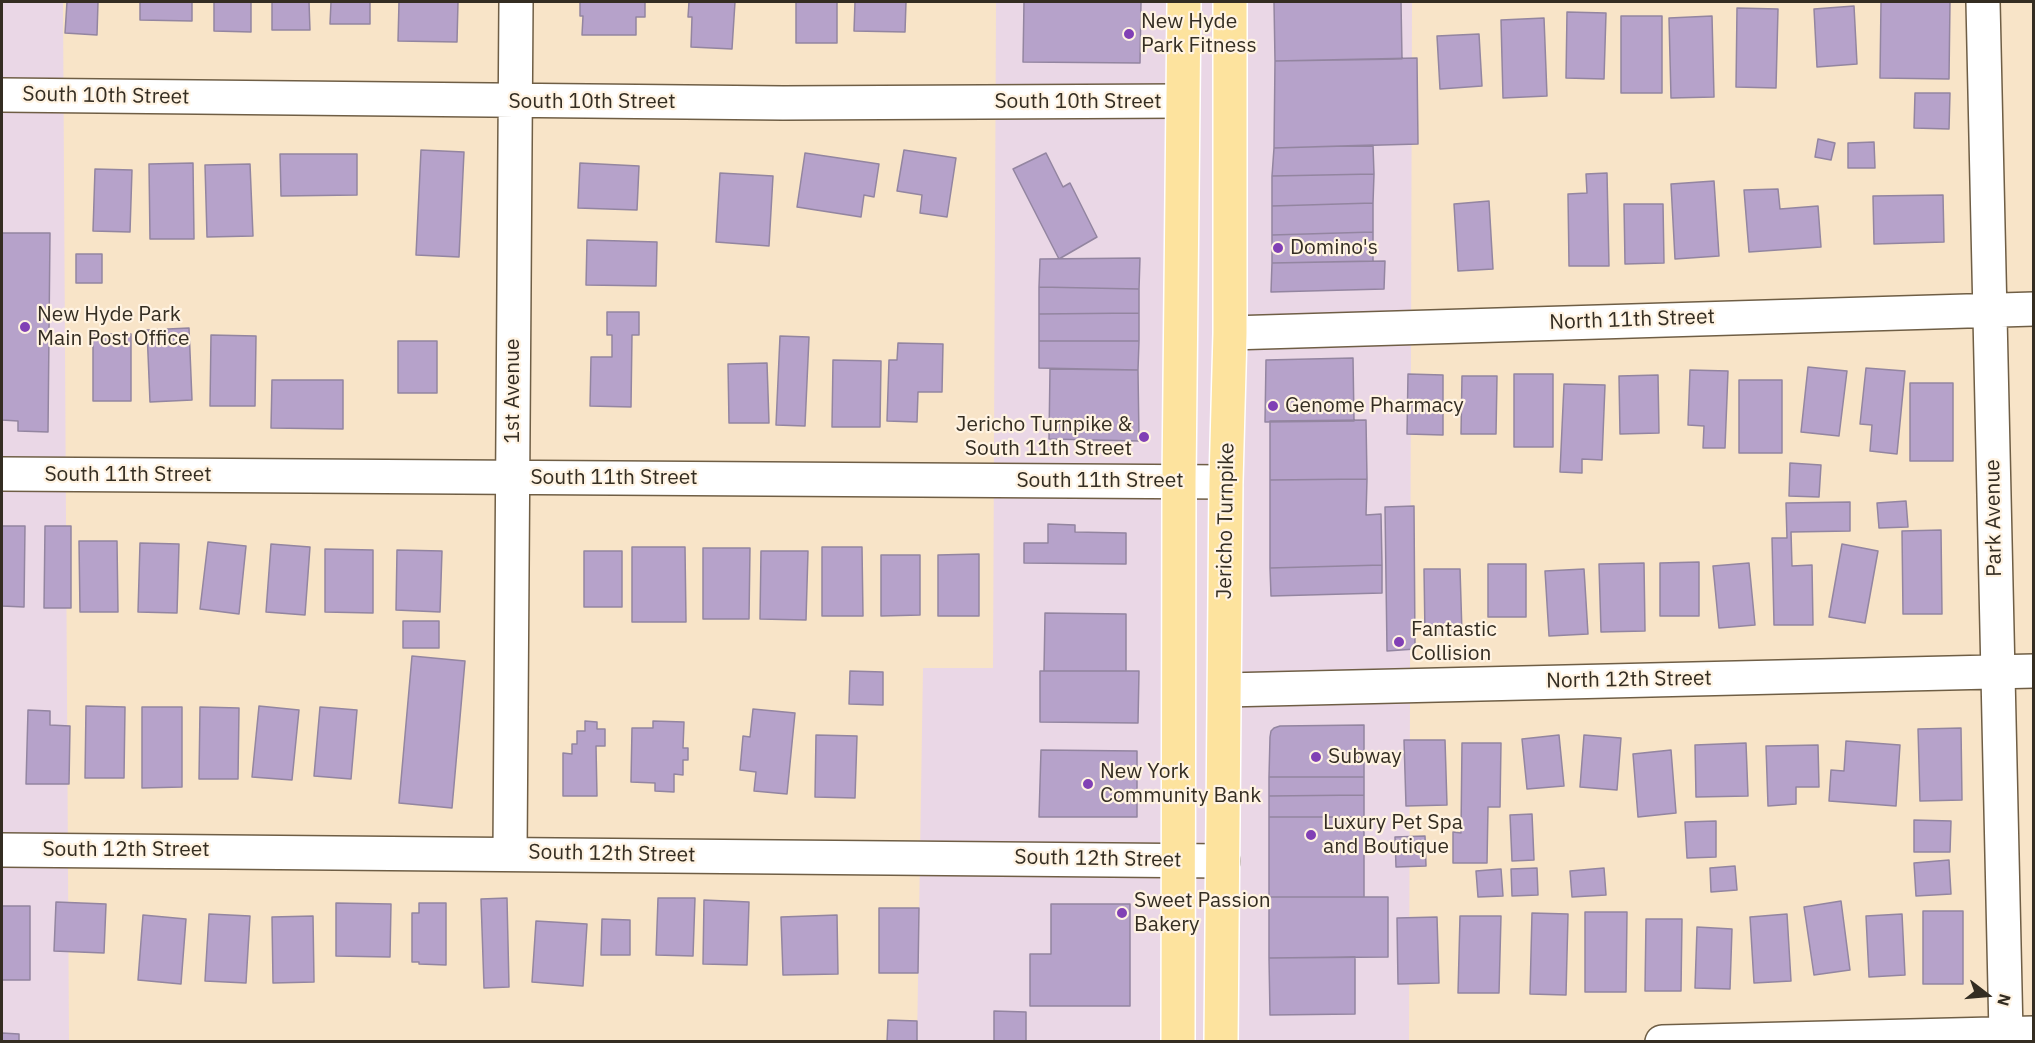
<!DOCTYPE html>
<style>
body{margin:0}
#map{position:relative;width:2035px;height:1043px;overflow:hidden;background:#f8e4c8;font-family:"IBM Plex Sans",sans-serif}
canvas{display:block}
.frame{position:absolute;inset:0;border:3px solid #342d22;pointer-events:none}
.north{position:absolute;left:1957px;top:965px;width:60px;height:60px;-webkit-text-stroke:4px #fff3e2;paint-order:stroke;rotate:106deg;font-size:16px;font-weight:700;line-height:24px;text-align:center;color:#342d22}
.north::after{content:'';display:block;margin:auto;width:21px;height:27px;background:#342d22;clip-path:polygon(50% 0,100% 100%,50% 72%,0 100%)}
</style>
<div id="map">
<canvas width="2035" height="1043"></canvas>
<div class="frame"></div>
<div class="north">N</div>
</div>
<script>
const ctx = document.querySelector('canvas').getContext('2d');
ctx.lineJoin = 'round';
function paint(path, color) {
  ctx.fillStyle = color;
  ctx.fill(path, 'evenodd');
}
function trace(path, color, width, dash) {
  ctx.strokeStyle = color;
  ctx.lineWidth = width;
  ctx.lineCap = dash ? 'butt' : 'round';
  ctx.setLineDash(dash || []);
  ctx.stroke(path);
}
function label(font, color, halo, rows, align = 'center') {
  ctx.font = font + ' "IBM Plex Sans",sans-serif';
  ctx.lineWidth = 4.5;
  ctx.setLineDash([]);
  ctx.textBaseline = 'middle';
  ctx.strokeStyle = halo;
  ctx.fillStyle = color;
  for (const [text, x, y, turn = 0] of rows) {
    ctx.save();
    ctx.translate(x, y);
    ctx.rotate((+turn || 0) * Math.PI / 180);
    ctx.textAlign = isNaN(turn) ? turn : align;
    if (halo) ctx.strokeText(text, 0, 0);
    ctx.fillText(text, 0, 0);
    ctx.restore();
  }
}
const commercial = new Path2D(`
 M2,2H63L69,1041L2,1042Z
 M996,2H1412L1409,1041L917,1042L923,668H993Z`);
const building = new Path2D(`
 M67,2H98L97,35L65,33Z
 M140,2H192V21L140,20Z
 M214,2H251V32L214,31Z
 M272,2H309L310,30H272Z
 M331,2H370V24H330Z
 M399,2H458L457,42L398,41Z
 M580,2H645V17H636V35H582L583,16H580Z
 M689,2H735L732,49L691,47L692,17H688Z
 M796,2H837V43H796Z
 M855,2H906L905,32L854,31Z
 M1024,2H1141L1140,63L1023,62Z
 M1274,2H1401L1402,59L1275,61Z
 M1881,2H1950L1949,79L1880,78Z
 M1854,6L1857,64L1817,67L1814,9Z
 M1737,8L1778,9L1776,88L1736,87Z
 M1567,12L1606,13L1604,79L1566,78Z
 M1621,16H1662V93H1621Z
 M1712,16L1714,97L1671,98L1669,18Z
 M1544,18L1547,96L1503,98L1501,20Z
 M1479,34L1482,86L1440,89L1437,36Z
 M1417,58L1418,144L1274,148L1275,61Z
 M1915,93H1950L1949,129L1914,128Z
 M1818,139L1835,143L1831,160L1815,157Z
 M1874,142L1875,168H1848V143Z
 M1373,145L1374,174L1272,176L1274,148Z
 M421,150L464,152L459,257L416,255Z
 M904,150L956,158L947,217L920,213L922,195L897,191Z
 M805,153L879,164L874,197L864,195L861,217L797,207Z
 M1046,153L1063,187L1070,183L1097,237L1059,259L1013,169Z
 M280,154H357V195L281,196Z
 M193,163L194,239H150L149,164Z
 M580,163L639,166L637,210L578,208Z
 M250,164L253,236L207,237L205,165Z
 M95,169L132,170L130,232L93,231Z
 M720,173L773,176L769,246L716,242Z
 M1607,173L1609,266H1569L1568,194L1587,193L1586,174Z
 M1374,174L1373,203L1272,206V176Z
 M1714,181L1719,256L1675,259L1671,184Z
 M1778,189L1780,209L1818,206L1821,247L1749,252L1744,190Z
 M1943,195L1944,242L1874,244L1873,196Z
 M1489,201L1493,269L1458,271L1454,204Z
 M1373,203V232L1272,235V206Z
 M1624,204H1663L1664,263L1625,264Z
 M1373,232V261L1272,263V235Z
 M2,233H50L48,432L18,431V421L2,420Z
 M587,240L657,242L656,286L586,285Z
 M76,254H102V283H76Z
 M1140,258L1139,289L1039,287L1040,259Z
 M1385,261L1384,289L1271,292L1272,263Z
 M1039,287L1139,289V313L1039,314Z
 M607,312H639V335H632L631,407L590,406L591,357H612V335H607Z
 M1139,313V341H1039V314Z
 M189,328L192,400L150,402L147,330Z
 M93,334H131V401H93Z
 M211,335L256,336L255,406H210Z
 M780,336L809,337L805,426L776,425Z
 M398,341H437V393H398Z
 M1039,341H1139L1138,370L1039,368Z
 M898,343L943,344L942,392H918L917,422L887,421L889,360H897Z
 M1353,358L1354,421L1265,422L1266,360Z
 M833,360L881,361L880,427H832Z
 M767,363L769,423H729L728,364Z
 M1808,367L1847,371L1839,436L1801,432Z
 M1866,368L1905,371L1897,454L1870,451L1872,425L1860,424Z
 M1050,369L1138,370L1139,441L1049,439Z
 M1690,370L1728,371L1725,448H1703L1704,426L1688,425Z
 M1408,374L1443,375V435L1407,434Z
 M1514,374H1553V447H1514Z
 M1658,375L1659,433L1620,434L1619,376Z
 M1462,376H1497L1496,434H1461Z
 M272,380H343V429L271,428Z
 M1739,380H1782V453H1739Z
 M1910,383H1953V461H1910Z
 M1564,384L1605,385L1602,460L1582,459V473L1560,472Z
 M1366,420L1367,479L1270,480V421Z
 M1790,463L1821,465L1819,497L1789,496Z
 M1367,479L1366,515L1381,514L1382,565L1270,568V480Z
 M1906,501L1908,527L1879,528L1877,503Z
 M1850,502V531L1791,532L1792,566L1812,565L1813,625H1774L1772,538H1787L1786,503Z
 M1414,506L1415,649L1387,651L1385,507Z
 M1048,524L1075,525V532L1126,533V564L1024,563V543H1048Z
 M2,526H25L24,607L2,606Z
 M45,526H71V608H44Z
 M1941,530L1942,614H1903L1902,531Z
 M79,541H117L118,612H80Z
 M208,542L246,546L239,614L200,609Z
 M140,543L179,544L177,613L138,612Z
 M271,544L310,547L305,615L266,612Z
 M1842,544L1878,551L1865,623L1829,617Z
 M632,547H685L686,622H632Z
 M822,547H862L863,616H822Z
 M703,548H750L749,619H703Z
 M325,549L373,550V613L325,612Z
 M397,550L442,551L440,612L396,610Z
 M584,551H622V607H584Z
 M761,551H808L806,620L760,619Z
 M979,554V616H938V555Z
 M881,555H920V615L881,616Z
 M1699,562V616H1660V563Z
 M1644,563L1645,631L1601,632L1599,564Z
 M1749,563L1755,625L1719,628L1713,566Z
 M1488,564H1526V617H1488Z
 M1382,565V593L1271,596L1270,568Z
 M1424,569H1460L1462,633L1425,635Z
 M1584,569L1588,634L1549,636L1545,571Z
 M1045,613L1126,614V671H1044Z
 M403,621H439V648H403Z
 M412,656L465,661L452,808L399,803Z
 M850,671L883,672V705L849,704Z
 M1040,671H1139L1138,723L1040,722Z
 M86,706L125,707L124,778H85Z
 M259,706L299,710L292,780L252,777Z
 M142,707H182V787L142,788Z
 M200,707L239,708L238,779H199Z
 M320,707L357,710L351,779L314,776Z
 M753,709L795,713L787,794L754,791L756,772L740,770L743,736L750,737Z
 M28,710L50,711V725L70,726L69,784H26Z
 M585,721L597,722V729H605V746H596L597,796H563V753L572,754V744H577V731H585Z
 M653,721L684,722L683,748H688V760H683V775L674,774V792L655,791V783L631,782L632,728H653Z
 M1364,725V777H1269L1270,737L1271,731L1274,728L1280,726Z
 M1961,728L1962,800L1920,801L1918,729Z
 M816,735L857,736L855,798L815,797Z
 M1559,735L1564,786L1527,789L1522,739Z
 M1584,735L1621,738L1617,790L1580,787Z
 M1404,740H1445L1447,805L1406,806Z
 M1846,741L1900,745L1896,806L1829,801L1831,770L1844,771Z
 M1462,743H1501L1500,807H1488L1487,863H1453V832L1461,833Z
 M1746,743L1748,796L1696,797L1695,745Z
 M1818,745L1819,787H1796V804L1768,806L1766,746Z
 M1041,750L1137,751V817H1039Z
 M1671,750L1676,813L1638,817L1633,754Z
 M1269,777H1364V795L1269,796Z
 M1364,795V817H1269V796Z
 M1532,814L1534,860L1512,861L1510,815Z
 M1269,817H1364V897H1269Z
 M1914,820L1951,821L1950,852H1914Z
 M1716,821V857L1687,858L1685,822Z
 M1425,836L1426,866L1396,867L1395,837Z
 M1949,860L1951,894L1916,896L1914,863Z
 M1735,866L1737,890L1711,892L1710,868Z
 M1537,868L1538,895L1512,896L1511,869Z
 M1604,868L1606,895L1572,897L1570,871Z
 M1501,869L1503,896L1478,897L1476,871Z
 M1269,897H1388V957L1269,958Z
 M507,898L509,987L484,988L481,899Z
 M658,898H695L693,956L656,955Z
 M704,900L749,902L747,965L703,964Z
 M1841,901L1850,970L1814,975L1804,907Z
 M56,902L106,904L104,953L54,951Z
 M336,903L391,904L390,957L336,956Z
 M419,903H446V965L419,964V962H412V913H419Z
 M1051,904H1130V1006H1030V954H1051Z
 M2,906H30V980H2Z
 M879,908H919L918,973H879Z
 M1923,911H1963V984H1923Z
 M1585,912H1627L1626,992H1585Z
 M1532,913L1568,914L1566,995L1530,994Z
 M209,914L250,916L246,983L205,981Z
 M1787,914L1791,981L1754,983L1750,917Z
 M1902,914L1905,975L1869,977L1866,916Z
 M143,915L186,919L181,984L138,980Z
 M837,915L838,974L783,975L781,917Z
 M313,916L314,982L273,983L272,917Z
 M1460,916H1501L1499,993H1458Z
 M1437,917L1439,983L1398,984L1397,918Z
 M602,919L630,920V955H601Z
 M1646,919H1682L1681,991H1645Z
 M536,921L587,924L583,986L532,982Z
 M1697,927L1732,929L1730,989L1695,988Z
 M1355,957V1014L1270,1015L1269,958Z
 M994,1011L1026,1012V1042H994Z
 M888,1020L917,1021V1042H887Z
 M2,1033L19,1034V1042H2Z`);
const minor = new Path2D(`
 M1983,2L2006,1034
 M2,95L783,103L1182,101
 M1230,333L2034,309
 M2,474L1226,482
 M1225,690L2034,671
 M2,850L1223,861
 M510,853L516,2
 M1662,1042L2034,1033`);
const major = new Path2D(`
 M1178,1042L1179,481L1184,2
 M1221,1042L1226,482L1230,333V2`);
const markers = [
 [1129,34,6,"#8140b5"],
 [1278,248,6,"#8140b5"],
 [25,327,6,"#8140b5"],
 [1273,406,6,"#8140b5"],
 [1144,437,6,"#8140b5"],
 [1399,642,6,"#8140b5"],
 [1316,757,6,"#8140b5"],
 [1088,784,6,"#8140b5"],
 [1311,835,6,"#8140b5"],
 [1122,913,6,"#8140b5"]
];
const poiNames = [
 ["New Hyde",1141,22],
 ["Park Fitness",1141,46],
 ["Domino's",1290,248],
 ["New Hyde Park",37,315],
 ["Main Post Office",37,339],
 ["Genome Pharmacy",1285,406],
 ["Jericho Turnpike &",1132,425,"right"],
 ["South 11th Street",1132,449,"right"],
 ["Fantastic",1411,630],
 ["Collision",1411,654],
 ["Subway",1328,757],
 ["New York",1100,772],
 ["Community Bank",1100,796],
 ["Luxury Pet Spa",1323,823],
 ["and Boutique",1323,847],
 ["Sweet Passion",1134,901],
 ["Bakery",1134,925]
];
const streetNames = [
 ["South 10th Street",106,96,1],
 ["South 10th Street",592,102],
 ["South 10th Street",1078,102],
 ["North 11th Street",1632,320,-2],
 ["1st Avenue",513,391,-90],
 ["South 11th Street",128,475],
 ["South 11th Street",614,478],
 ["South 11th Street",1100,481],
 ["Park Avenue",1994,518,-91],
 ["Jericho Turnpike",1226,521,-89],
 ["North 12th Street",1629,680,-1],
 ["South 12th Street",126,850],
 ["South 12th Street",612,854,1],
 ["South 12th Street",1098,859,1]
];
paint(commercial, '#ead7e6');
paint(building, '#b6a2ca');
trace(building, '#9385a0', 1.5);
trace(minor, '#6f5e45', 36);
trace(major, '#fff', 36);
trace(minor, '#fff', 33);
trace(major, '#fde39e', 33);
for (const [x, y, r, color] of markers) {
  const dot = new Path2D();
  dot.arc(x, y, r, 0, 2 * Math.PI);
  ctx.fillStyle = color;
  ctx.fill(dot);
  trace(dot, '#fff3e2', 2);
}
label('21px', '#342d22', '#fff3e2', poiNames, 'left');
label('21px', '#342d22', '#fff3e2', streetNames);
</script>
